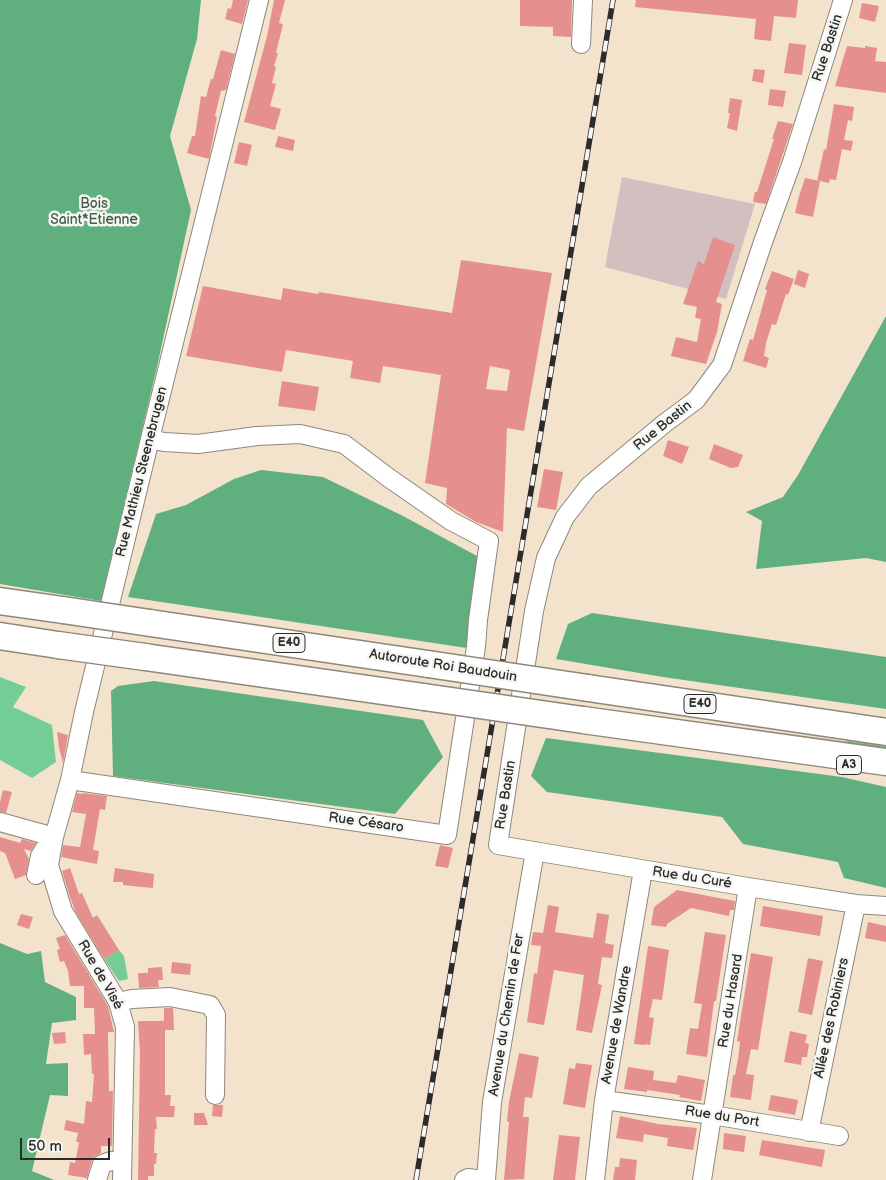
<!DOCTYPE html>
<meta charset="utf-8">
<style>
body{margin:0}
#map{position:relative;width:886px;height:1180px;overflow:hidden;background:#f3e3cc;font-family:"Balsamiq Sans",sans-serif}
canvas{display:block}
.scale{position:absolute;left:20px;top:1138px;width:90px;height:22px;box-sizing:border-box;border:2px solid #2b2b2b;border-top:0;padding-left:6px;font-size:15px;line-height:18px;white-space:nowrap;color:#2b2b2b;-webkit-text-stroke:4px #f6f6f2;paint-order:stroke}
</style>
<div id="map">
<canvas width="886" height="1180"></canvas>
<div class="scale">50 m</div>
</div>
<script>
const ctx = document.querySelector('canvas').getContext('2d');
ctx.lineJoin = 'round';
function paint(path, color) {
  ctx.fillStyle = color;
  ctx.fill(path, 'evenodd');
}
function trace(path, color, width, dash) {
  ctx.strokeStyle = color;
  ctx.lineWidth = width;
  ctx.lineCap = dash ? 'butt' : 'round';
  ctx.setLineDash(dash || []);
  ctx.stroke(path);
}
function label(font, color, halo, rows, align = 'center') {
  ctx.font = font + ' "Balsamiq Sans",sans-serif';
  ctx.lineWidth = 5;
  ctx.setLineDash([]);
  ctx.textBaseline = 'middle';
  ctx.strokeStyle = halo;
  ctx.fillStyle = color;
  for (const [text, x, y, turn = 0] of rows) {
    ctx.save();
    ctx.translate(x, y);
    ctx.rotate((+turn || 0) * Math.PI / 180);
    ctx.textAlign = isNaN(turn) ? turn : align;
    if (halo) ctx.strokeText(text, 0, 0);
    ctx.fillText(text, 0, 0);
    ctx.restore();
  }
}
const industrial = new Path2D(`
 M622,177L755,204L726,299L605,267Z`);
const green = new Path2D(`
 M0,677L26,687L13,707L52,725L56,762L32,778L0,760Z
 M846,739L886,745V753L848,744Z
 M119,950L124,956L128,979L119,981L104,959Z`);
const forest = new Path2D(`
 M0,0H201L197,39L170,136L191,210L157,367L101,601L0,584Z
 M886,316V562L866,558L756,569L762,521L746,512L783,497L798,475Z
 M261,470L323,477L403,516L477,556L467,648L128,597L156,514L186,505L234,479Z
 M592,613L886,657V709L663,677L556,659L568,624Z
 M154,681L423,720L443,757L395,814L113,776L111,691L118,686Z
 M546,738L842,777L886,787V888L844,878L838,862L743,844L722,817L547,792L531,776Z
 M0,943L27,954L41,951L45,982L76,997V1020L52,1023L46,1064L68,1063V1096L50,1095L32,1171L54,1180H0Z`);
const building = new Path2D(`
 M233,0H248L242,24L225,19L228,8L231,9Z
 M274,0H285L279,23L283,24L276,53H278L274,66L276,67L272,83L276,84L270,106L281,109L275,130L244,122L267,36Z
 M520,0H572L571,37L553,36V27L520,26Z
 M636,0H798L796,18L774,16L771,41L754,39L756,19L635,7Z
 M862,3L879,6L875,22L859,18Z
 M789,43L806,45L802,75L784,73Z
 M847,46L865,48V46L877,48L875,61L886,62V93L835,86Z
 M221,50L235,54L226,90L221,91L215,116L217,117L209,159L187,153L192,136H195L201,96L206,97L211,79H213Z
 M754,69L765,70L763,83L752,81Z
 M770,89L786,91L783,107L768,105Z
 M730,98L742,100L737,131L727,128L730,113H728Z
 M834,104L854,107L852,121L848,120L844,140L853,141L851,151L842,149L836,180L830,179L829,183L820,181L813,217L795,213L799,196L805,178L820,181H817L824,149L826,150Z
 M778,121L793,124L766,204L753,202L755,192H757L774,139H772Z
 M278,136L295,140L293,151L275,147Z
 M239,142L252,145L247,166L234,163Z
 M713,237L735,245L716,302L722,304L717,332L706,364L671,356L676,337L697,342L701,319L695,318L697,307L683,304L698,261L704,264Z
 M461,260L552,273L524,431L507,428L503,532L476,522L446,504L447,488L425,483L441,375L383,366L380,383L350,378L353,361L286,350L282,372L186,356L203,286L281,300L283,288L318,294L319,292L452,313ZM490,366L510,370L507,391L486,389Z
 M798,270L809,274L805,288L794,284Z
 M772,271L794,279L788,295L786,294L776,325L772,324L766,343L764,356L769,358L766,368L743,361L750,339L753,340L767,290L765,289Z
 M282,381L319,387L315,411L278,406Z
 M668,440L689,447L682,464L663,456Z
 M714,444L743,455L738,467L731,468L709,459Z
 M544,469L563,472L556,510L537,507Z
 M57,732L68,735L63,763L59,748Z
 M3,790L12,792L6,813L0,812V802Z
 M77,793L82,794L83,793L107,796L105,810L100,809L93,850L99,851L97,864L61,857L63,845L80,847L86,814L72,812Z
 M0,837L20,843L22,839L36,843L31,851L24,849L29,859L26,875L15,879L5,853L0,851Z
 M440,845L453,848L448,868L435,866Z
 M70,868L79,894L82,893L93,918L97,915L119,950L104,959L76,913L70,897L62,871Z
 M115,868L154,874L153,888L123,885V882H113Z
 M677,890L735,901L734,910H730L729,916L691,908L667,924L666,927L651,925L654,907Z
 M548,905L559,907L555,932L593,938L597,913L609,915L605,943L614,945L612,958L602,957L598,984L602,985L592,1033L576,1030L584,975L554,970L544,1025L527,1022L534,973L537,974L541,946L531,945L533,932L543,933Z
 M763,906L823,916L820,936L760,926Z
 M21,914L33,917L29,929L17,925Z
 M868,922L886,926V942L865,938Z
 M705,932L726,935L716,1001H714L707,1057L686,1054L690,1028L698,1029L702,1004L694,1003Z
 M65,935L108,1006L114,1032H108L109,1091H113L112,1146H101V1153L95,1156L92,1160L87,1178L68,1175L70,1162L75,1163L79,1142H76L78,1133L64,1130L66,1120L84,1124L86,1101L92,1102L94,1074H92L91,1054L84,1055L83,1034H95L94,1008H84V986H70L68,971L64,961L60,962L57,950L60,949L56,938Z
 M648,946L669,950L662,1000L653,999L649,1017L654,1018L650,1045L645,1044V1045L634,1044Z
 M751,953L773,957L758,1050L751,1049L746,1074L754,1075L751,1100L730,1097L733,1075H735L738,1059L740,1042L737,1041Z
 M808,958L823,961L812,1015L798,1012Z
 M172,962L191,964L190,975L171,973Z
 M162,967L163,980H158L159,987L139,988L138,973H148V968Z
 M164,1008H173L174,1030H165V1095H171L170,1106H175L174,1117H156L157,1129H155L154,1153H157L156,1164H154V1176H148V1180H138L140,1053L138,1021H164Z
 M790,1031L807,1035L805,1043L809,1044L807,1057H802L801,1065L784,1062Z
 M65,1032L66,1043L54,1044L52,1033Z
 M519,1053L539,1057L532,1098L525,1097L523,1117H529L524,1179L504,1180L509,1122L507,1121L509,1102Z
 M576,1063L592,1065L585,1108L563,1104L569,1068L575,1069Z
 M628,1067L654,1071L653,1080L676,1083L678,1075L705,1080L701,1101L679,1097L680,1095L647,1090V1092L624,1089Z
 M771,1095L798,1100L795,1115L768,1110Z
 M213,1105H223L222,1117L212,1116Z
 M194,1113H204L208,1125H194Z
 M620,1116L658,1124L697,1128L693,1150L667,1146L668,1138L644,1134L643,1142L616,1138Z
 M724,1133L746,1136L744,1152L723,1149Z
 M559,1135L580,1137L575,1180H553Z
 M762,1140L825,1150L822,1167L759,1155Z
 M620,1158L637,1160L635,1180H613L615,1167H619Z`);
const minor = new Path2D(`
 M843,0L792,162L763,242L722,365L696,400L665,423L589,486L565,517L546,558L534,611L498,845L748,887L856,904L886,906
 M581,44L583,0
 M70,780L447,835L476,647L478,620L489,541L451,521L389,478L344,444L300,434L257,436L198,444L164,442L150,439
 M0,822L54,837
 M36,875L40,856L45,848
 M118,1002L132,999L170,997L210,1005L216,1015L215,1095
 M604,1100L712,1115L839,1136
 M809,1132L856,904
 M97,1180L102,1164L111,1161L122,1162
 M122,1180L125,1027L118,1002L63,911L49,865L54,837L70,780L84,712L150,439L259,0
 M464,1180L468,1178L484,1180
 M486,1180L492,1102L535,851
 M595,1180L604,1100L643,870
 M702,1180L748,887`);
const highway = new Path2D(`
 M0,601L63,610
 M150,623L428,664
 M0,636L58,645
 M145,657L424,697
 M588,688L886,732
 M583,720L886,762`);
const rail = new Path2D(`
 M416,1180L613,0`);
const highwayBridge = new Path2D(`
 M63,610L150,623
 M58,645L145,657
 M428,664L588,688
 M424,697L583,720`);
const shields = [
 [289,643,32],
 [700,704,32],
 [849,765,25]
];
const shieldNames = [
 ["E40",289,643],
 ["E40",700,704],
 ["A3",849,765]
];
const streetNames = [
 ["Rue Bastin",828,48,-72],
 ["Rue Bastin",663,426,-39],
 ["Rue Mathieu Steenebrugen",142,472,-76],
 ["Autoroute Roi Baudouin",443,666,9],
 ["Rue Bastin",506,795,-81],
 ["Rue Césaro",366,823,8],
 ["Rue du Curé",692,878,9],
 ["Rue de Visé",100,975,60],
 ["Rue du Hasard",731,1001,-81],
 ["Avenue du Chemin de Fer",507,1015,-81],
 ["Allée des Robiniers",832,1018,-78],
 ["Avenue de Wandre",617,1025,-80],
 ["Rue du Port",722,1117,9]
];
const parkNames = [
 ["Bois",94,204],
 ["Saint*Etienne",94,220]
];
paint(industrial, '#d2bfc0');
paint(green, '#74cd94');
paint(forest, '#5fb07e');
paint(building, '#e5908f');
trace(minor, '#8f877c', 20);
trace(highway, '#8f877c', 29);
trace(minor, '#fff', 18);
trace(highway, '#fff', 26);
trace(rail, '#2b2b2b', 5.5);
trace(rail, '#f6f6f2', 4, [11]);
trace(highwayBridge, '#8f877c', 29, []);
trace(highwayBridge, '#fff', 26);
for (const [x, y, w] of shields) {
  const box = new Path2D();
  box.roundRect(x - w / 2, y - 9.5, w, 19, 4);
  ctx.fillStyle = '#f6f6f2';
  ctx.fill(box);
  trace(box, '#2b2b2b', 1);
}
label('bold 12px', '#2b2b2b', null, shieldNames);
label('14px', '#2b2b2b', '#f6f6f2', streetNames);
label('14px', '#415c4a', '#f6f6f2', parkNames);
</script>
